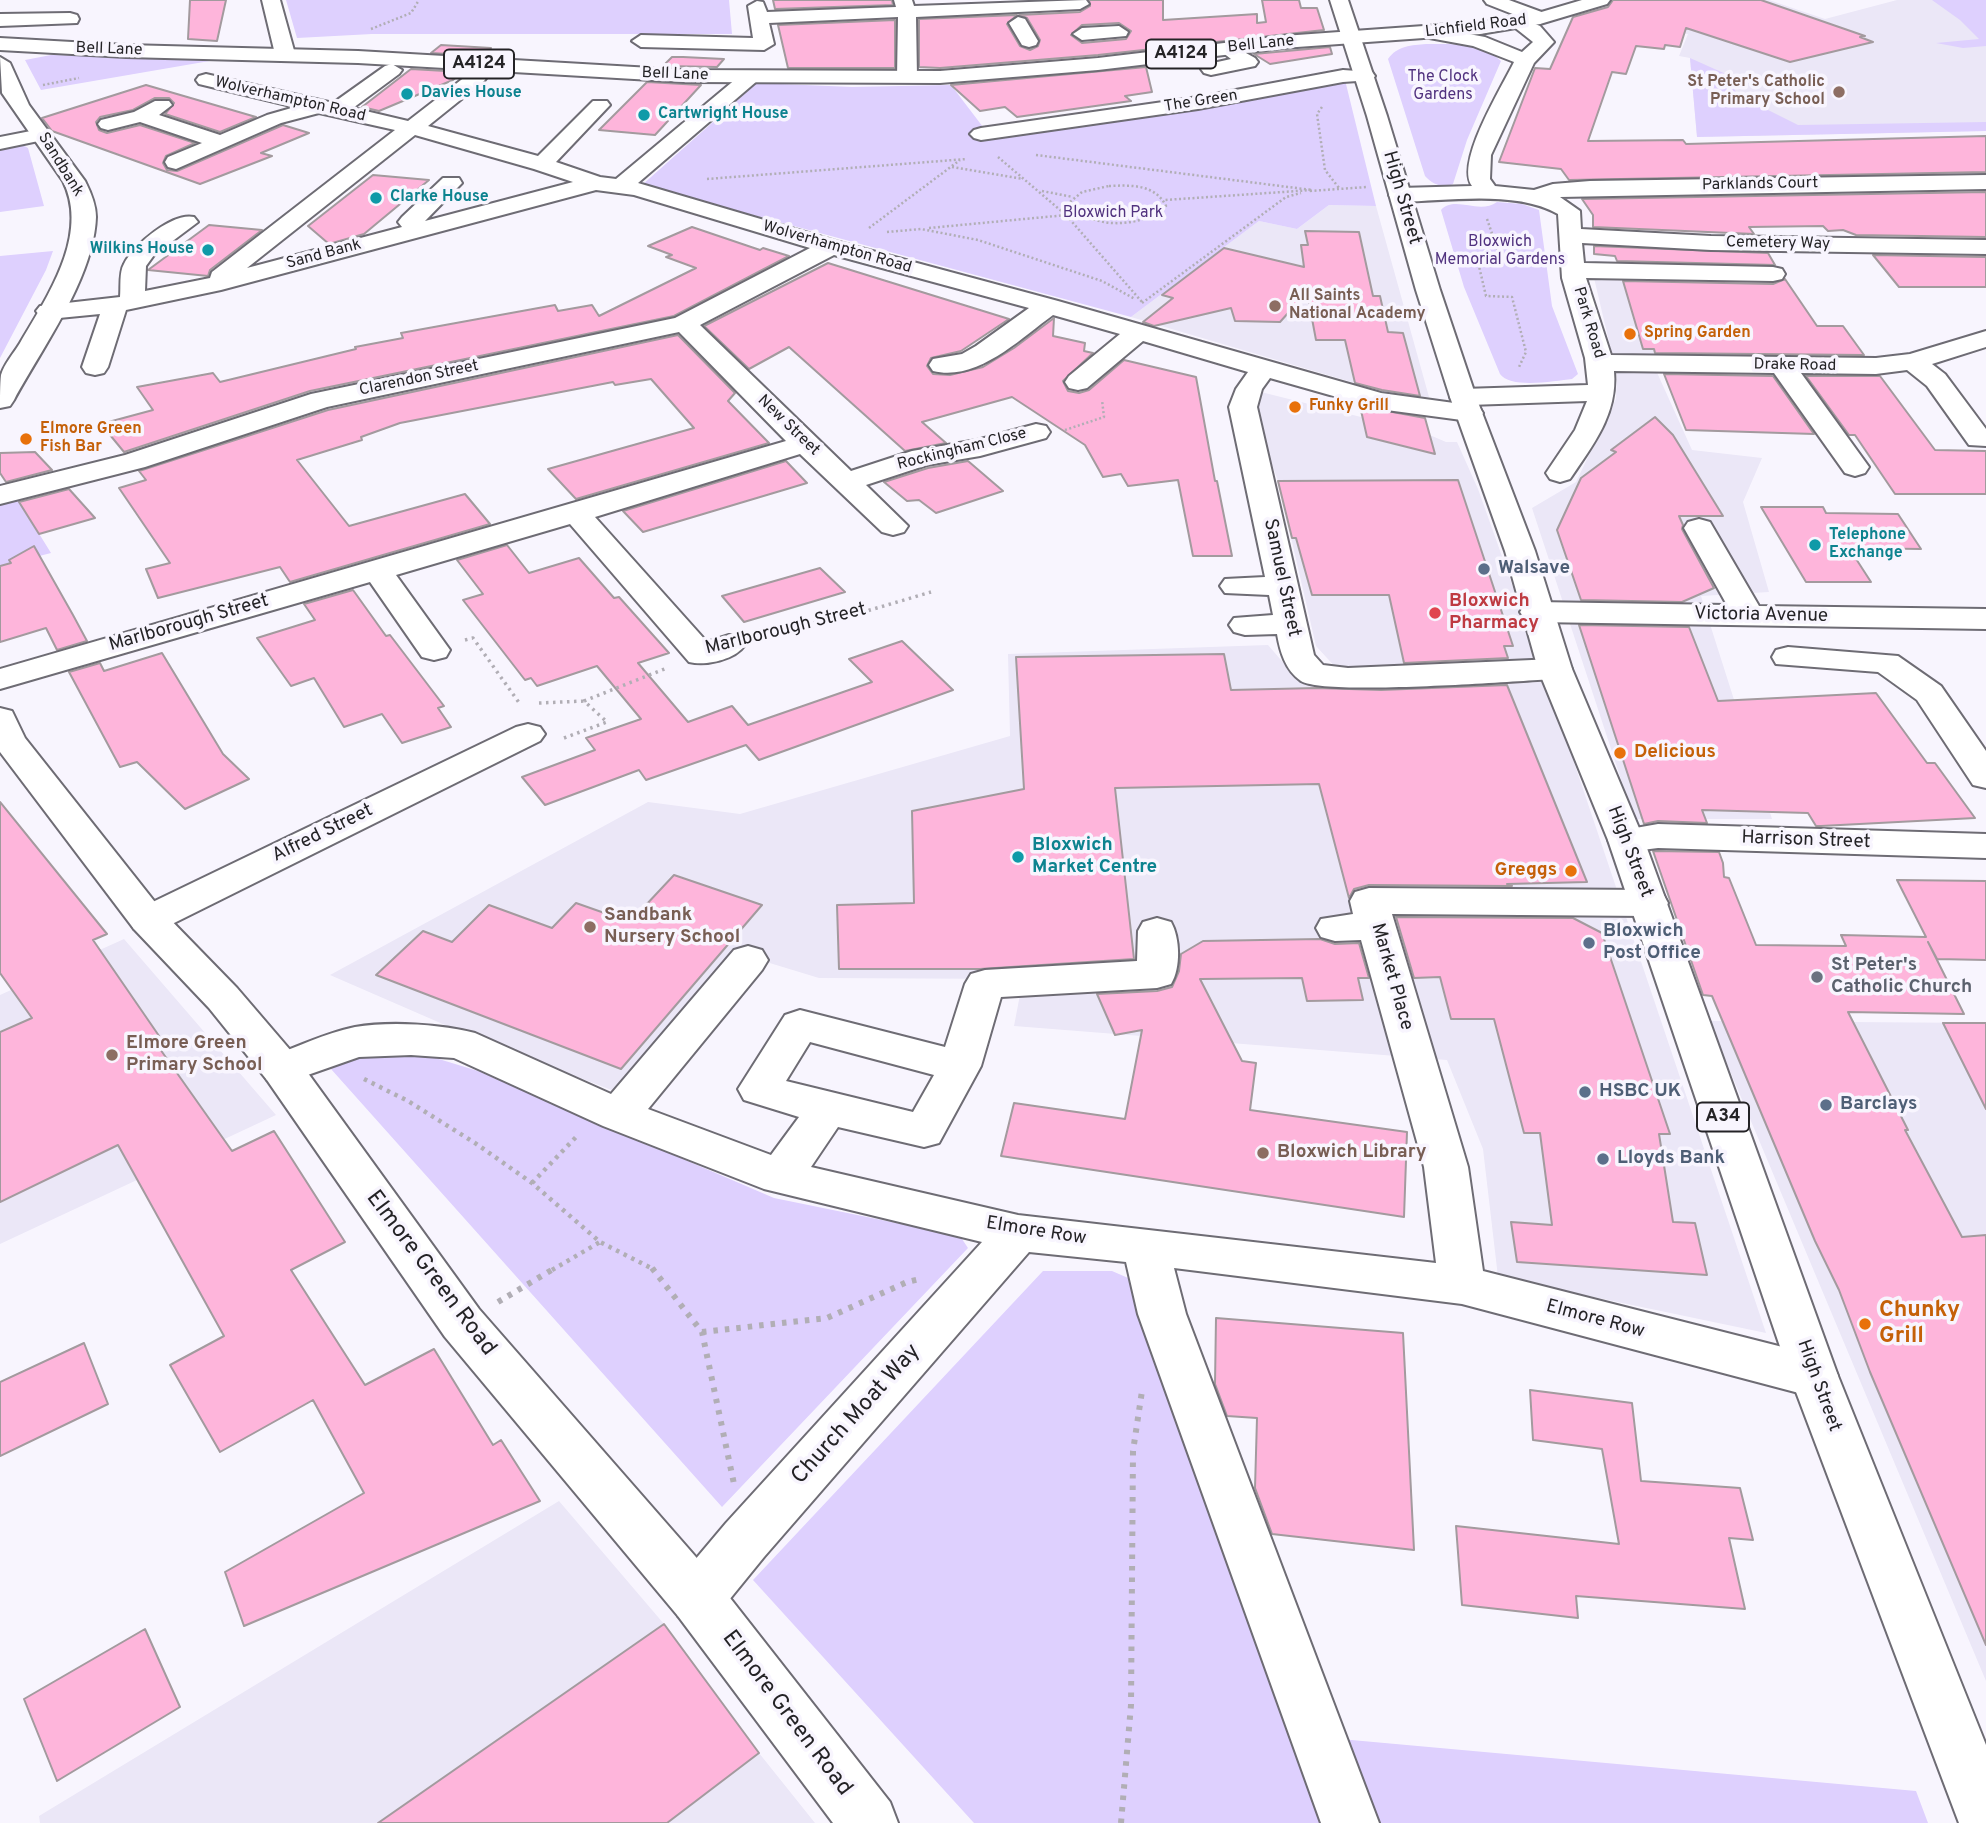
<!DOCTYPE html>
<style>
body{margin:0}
canvas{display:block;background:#f8f5fe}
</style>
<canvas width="1986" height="1823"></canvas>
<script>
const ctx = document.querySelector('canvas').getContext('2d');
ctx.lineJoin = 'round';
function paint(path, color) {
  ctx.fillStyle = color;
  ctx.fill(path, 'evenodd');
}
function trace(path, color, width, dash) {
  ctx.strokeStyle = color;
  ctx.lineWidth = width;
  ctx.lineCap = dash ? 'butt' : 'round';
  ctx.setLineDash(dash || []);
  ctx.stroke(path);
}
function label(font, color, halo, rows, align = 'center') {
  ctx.font = font + ' Overpass,sans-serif';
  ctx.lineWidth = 7;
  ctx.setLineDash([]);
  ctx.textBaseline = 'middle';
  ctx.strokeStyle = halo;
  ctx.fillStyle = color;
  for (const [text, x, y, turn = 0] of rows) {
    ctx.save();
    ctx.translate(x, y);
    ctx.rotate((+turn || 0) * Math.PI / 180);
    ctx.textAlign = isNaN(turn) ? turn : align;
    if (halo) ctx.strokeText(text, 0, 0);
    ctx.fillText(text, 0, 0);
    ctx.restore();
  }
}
const built = new Path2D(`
 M1628,0H1769L1825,19L1897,0H1959L1986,23V131L1697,137L1690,58L1679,56L1688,34L1678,33Z
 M1329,205L1376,206L1429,397L1399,396L1131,317L1259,221L1297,229Z
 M1594,278H1673L1711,359L1650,357L1692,450L1762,458L1743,502L1769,592L1701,596L1772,819H1634L1532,508L1576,482L1616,399L1617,375Z
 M1261,392L1425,433L1446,442H1457L1478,489L1539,660L1338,670L1316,646L1278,481L1253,412Z
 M1268,645L1293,674L1310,683L1546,679L1766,1333L1498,1277L1483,1149L1447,1060L1014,1026L1023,979L819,978L740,954L622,1094L468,1035L330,975L648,802L740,814L1010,736L1008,654Z
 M124,939L276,1115L0,1244V995Z
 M1709,1021L1986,1023V1681Z
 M559,1501L664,1624L759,1753L815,1823H40L39,1816Z`);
const green = new Path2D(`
 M286,0H729L732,34H372L297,38Z
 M1932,0H1986V46L1963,48L1936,43L1979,39L1960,20Z
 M1426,44C1452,44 1481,42 1501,61L1467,140L1453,184C1443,189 1432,184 1425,176L1388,59C1397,46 1412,45 1426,44Z
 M51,55L227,58L41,90L25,60Z
 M1690,58L1737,79L1732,86L1738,95L1798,125L1986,122V131L1697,137Z
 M1345,80L1376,206L1329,205L1297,229L1259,221L1131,317L642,185L757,83L852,87L951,85L983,127L974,136Z
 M17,142L28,148L44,206L0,212V145Z
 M1497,202L1522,204L1539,210L1552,306L1578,374L1572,379C1555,381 1510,389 1500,374L1464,287L1441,210C1455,195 1479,215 1497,202Z
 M53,251L46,270L0,358V256Z
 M17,498L51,553L0,566V503Z
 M360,1055L429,1056L478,1071L774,1198L960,1236L968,1248L722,1507L331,1069Z
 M1043,1271H1112L1135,1281L1296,1735L1916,1791L1928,1823H974L753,1580Z`);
const building = new Path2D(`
 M190,0H226L217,41L188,39Z
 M773,0H892L893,5L775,9Z
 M1089,0H1163V20L1257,14V23L1266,22L1262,0H1299L1301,8H1317L1324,30L1098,55L940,68L919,67V19L1017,15L1007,24L1020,46L1030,50L1038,46L1040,40L1027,18L1019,15L1080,12L1090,6ZM1119,23L1131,31L1126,39L1082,43L1071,35L1082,25Z
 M1613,0H1761L1865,36L1860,37L1873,42L1790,62L1686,28L1680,47L1665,45L1664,49L1636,46L1626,74L1612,72L1588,141L1683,140L1686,144L1986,136V172L1569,180L1561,169L1499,162L1535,68L1550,69L1573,17L1608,7Z
 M895,20V68H788L778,25Z
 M441,45L491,48L482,56L431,53Z
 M1330,47L1332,54L1270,64L1254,54Z
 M672,57H683L724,59L717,67L663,66Z
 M1146,67L1152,92L1125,96L1131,101L1017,117L1005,107L980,111L951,85Z
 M411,69L463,72L453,80L379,111L362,107Z
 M647,82L701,85L655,135L599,130Z
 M146,85L256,117L220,132L165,114L174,103L169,98H155L133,110L100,117L96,122L99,130L107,133L140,125L195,143L166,156L163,163L167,170L177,171L283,125L309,133L261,153L272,156L200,184L52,131L42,118Z
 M373,175L429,180L364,234L329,244L308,226Z
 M1986,192V237L1856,235L1843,230L1828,231L1823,226L1749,227L1754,234L1593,227V215L1582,199Z
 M209,225L262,230L210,270L208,276L148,270Z
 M692,227L760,250L763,248L789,256L674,316L310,391L124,452L101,424L153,410L137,387L213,373L220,382L356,349L355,347L403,338L401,333L555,305L558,311L592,305L599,316L696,268L666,257L672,255L648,246Z
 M1305,231L1359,232L1373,296H1380L1388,332L1403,333L1420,396L1382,390L1355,383L1345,340H1316L1307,292L1280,322L1235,321L1231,308L1154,326L1143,322L1173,298L1162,295L1224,248L1304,267L1301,245H1308Z
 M1594,246L1768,253L1775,265L1617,261L1615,256L1594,254Z
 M1873,255L1986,257V287H1899Z
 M828,263L1009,319L961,351L931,358L927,366L933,374L950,375L983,367L1014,348L1054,318L1053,336L1085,343L1084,351L1093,353L1063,381L1068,391L1079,393L1089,390L1124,360L1196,377L1215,481H1217L1232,556H1193L1178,480L1128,486L1121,474L1103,477L1085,445L1012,397L922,422L946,443L905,451L789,347L749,369L704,326Z
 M1785,279L1817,326H1843L1864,355L1655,353L1654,349H1643L1623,281L1773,284Z
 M678,335L735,393L728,401L769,443L576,499L548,469L694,428L651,379L615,385L613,382L400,423L361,437L362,440L297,460L349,526L465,494L490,524L290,582L280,567L158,598L146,569L170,563L119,488L146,480L139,471L328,410Z
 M1664,374L1773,376L1814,434L1686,430Z
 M1806,376H1880L1935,450L1986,451V494H1895L1855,435H1849Z
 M1360,406L1425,418L1435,454L1367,437Z
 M1655,417L1673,435L1723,516H1679L1683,525L1682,529L1714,588L1682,602L1581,600L1557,530L1581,478L1616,452L1611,450Z
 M35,452L52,470L6,482L0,473V453Z
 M786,461L807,483L643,532L623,511Z
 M968,461L1003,491L936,513L919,500L907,501L884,482L928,468Z
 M1458,480L1513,646H1504L1508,658L1404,663L1389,595H1312L1296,538H1292L1278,481Z
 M69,489L95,518L39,534L19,502Z
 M1761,507H1823L1826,513L1898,514L1921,549L1849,548L1871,582H1806Z
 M507,545L529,573L579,558L614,598L619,597L669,653L638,663L688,722L732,706L748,725L872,682L849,659L902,641L953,690L759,760L746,745L646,780L639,770L545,805L522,777L595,750L586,738L641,719L597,666L537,686L531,678L525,680L463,600L483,594L457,560Z
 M34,546L73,615L87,641L57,650L46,628L0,642V566L11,563L9,560Z
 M820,568L845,592L744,622L722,596Z
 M353,590L386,636L390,635L444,706L438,708L451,727L402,743L382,714L344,727L314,678L291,686L257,638L315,620L304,604Z
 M1579,625L1689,627L1718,701L1876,693L1927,763H1935L1975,818L1821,826H1816L1808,813L1702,810L1707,823L1658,821L1644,824Z
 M162,653L223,754L249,779L185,809L137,762L120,767L69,672L100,663L104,671Z
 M1224,654L1231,690L1317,688L1381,690L1507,685L1587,882L1507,884L1512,886L1369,885L1354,889L1349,898L1319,784L1115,788L1134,959L980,969H839L837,905L914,903L912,811L1024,789L1016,657Z
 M0,802L107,934L93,940L166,1046L160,1049L232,1151L274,1131L345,1242L291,1270L365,1385L434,1349L493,1445L501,1440L540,1501L244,1626L225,1572L364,1493L313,1400L220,1452L170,1365L224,1336L118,1145L0,1202V1032L32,1018L0,973Z
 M1653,851L1719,852L1723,863L1724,877L1729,878L1756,945L1846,946L1841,935L1926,937L1897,880L1986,881V960L1937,959L1928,942L1964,1014L1848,1012L1908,1130H1905L1962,1237L1986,1235V1645L1870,1372L1839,1290L1815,1241L1712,996L1703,995Z
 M674,875L762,905L621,1069L376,975L423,931L452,942L489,905L552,928L576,903L630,922Z
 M1396,917L1573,918L1602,933L1670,1134H1659L1673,1222L1695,1223L1707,1275L1517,1262L1511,1222L1552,1225L1540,1133H1524L1494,1019H1451L1440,977L1414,978Z
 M1320,939L1335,944L1359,943L1369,978H1358L1363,1000L1307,1001L1302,978L1200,979L1242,1061L1256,1063L1250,1110L1407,1132L1404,1217L1001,1156L1014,1103L1125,1119L1142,1030L1115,1035L1097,994L1157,991L1172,987L1179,971L1181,954L1203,941Z
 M1943,1023H1986V1109Z
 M1216,1318L1403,1333L1414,1550L1272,1534L1255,1488L1257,1418L1227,1416L1215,1384Z
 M84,1343L108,1404L0,1456V1382Z
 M1530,1390L1632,1403L1641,1481L1740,1488L1753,1540L1729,1538L1745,1609L1576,1596L1578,1618L1462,1605L1456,1526L1619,1544L1602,1449L1533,1440Z
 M664,1624L759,1753L667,1823H378Z
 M145,1629L180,1707L57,1781L24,1699Z`);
const pathFar3 = new Path2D(`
 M371,29L411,13L419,0
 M43,85L79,78
 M1322,107L1317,114L1325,170L1339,188
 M1036,155L1312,190L1165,200
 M998,157L1066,215L1142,302
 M952,167L1023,179
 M707,179L967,159
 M1109,186C1131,185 1155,184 1166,206C1142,228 1090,231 1070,202L1082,192Z
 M1042,191L1073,197
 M1310,191L1367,187
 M1487,219L1502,263L1478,262L1486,296L1512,297L1526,352L1519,367
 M869,228L960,160
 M929,228L1077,214
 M887,232L921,229L978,240L1102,281L1135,299
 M1142,303L1286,197L1301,193
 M1065,430L1104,417L1102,400`);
const pathFar2 = new Path2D(`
 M759,634L860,613L931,592
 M465,640L473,638L520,704
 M539,703L584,701
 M564,738L607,722L584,701L667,668`);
const pathFar1 = new Path2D(`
 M364,1079L408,1101L475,1143L532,1183L600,1242L655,1270
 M532,1183L577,1136
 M552,1270L600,1242`);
const path = new Path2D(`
 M652,1268L702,1332L734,1484
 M498,1302L555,1268
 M702,1332L827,1318L907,1282L920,1279
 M1121,1823L1131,1705L1133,1451L1142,1391`);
const minor = new Path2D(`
 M262,0H280L295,54L292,58H278L275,54Z
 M894,0H912L914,6L1086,0L1089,4L1080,9L916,17L917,77L914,81H900L897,77L898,17L769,23L774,44L764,50L641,47L632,41L641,35L753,38L748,6L757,1L763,2L767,12L896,7Z
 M1484,0H1509L1547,14L1549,18L1540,24L1533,22L1487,4Z
 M70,13L77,15L79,19L77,23L0,26V14Z
 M1018,17L1025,19L1038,41L1036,45L1029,47L1022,45L1009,23Z
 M1518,17L1540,26L1554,42L1534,63L1491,155L1490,179L1495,186L1534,190L1553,184L1590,181L1986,175V189L1560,197L1580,211L1581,229L1711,236L1986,240V254L1711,250L1582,243L1584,263L1773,267L1782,269L1785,274L1782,279L1773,281L1586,278L1611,355L1876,358L1910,354L1986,331V347L1932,364L1945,374L1986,429V446L1969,445L1927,386L1907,370L1876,374L1801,373L1869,467L1865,473L1855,476L1845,473L1774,373L1614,371C1618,414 1593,445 1570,479L1560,482L1550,479L1546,473L1575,430L1587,401L1469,405L1479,407L1483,413L1479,419L1469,421L1379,409L1270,378L1262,389L1257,407L1314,655L1323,665L1348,668L1555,659L1567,662L1572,669L1567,676L1555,679C1515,681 1325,696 1301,681C1285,670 1280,651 1277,634L1245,635L1234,632L1229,625L1234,618L1273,615L1269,595L1225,593L1220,586L1225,579L1265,577L1229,407L1236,389L1248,372L1143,341L1087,388L1078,390L1069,388L1065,382L1069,376L1120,334L1053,315C1020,339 977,382 933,371L929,365L933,359L962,354L976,346L1029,308L834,255L700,325L851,471L912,451L977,440L1036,424L1046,426L1050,432L1046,438L980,456L927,465L866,485L908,526L904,532L893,535L882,532L800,454L595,517L707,642L729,635L740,638L745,645C735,660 706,666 689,662L570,524L396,575L450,650L446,657L434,660L422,657L370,582L0,689V669L786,441L679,332L327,407L145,467L0,504V486L125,455L311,394L675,318L810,248L634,195L596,190L221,290L126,310L108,367L104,373L95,375L86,373L82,367L100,314L49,319L40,316L36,311L40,306L120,297C121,287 119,272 124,264C133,245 173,212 194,217L198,222L154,255L146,266L145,291L210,278L212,272L395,130L319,113L281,123L176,169L168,167L165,162L168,157L202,143L140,122L108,130L101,128L98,124L101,120L134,112L155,101H169L172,105L159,115L220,135L267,115L295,107L199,84L196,80L199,76L206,74L333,103L385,66L392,64L402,70L399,74L353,108L408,121L470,73H484L487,77L484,81L428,126L538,156L593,101H607L610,105L556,162L600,177L616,179L743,73H757L760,77L757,81L638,183L839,242L1058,301L1381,393L1454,403L1450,397L1453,391L1463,389L1588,385L1585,358L1562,278L1558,214C1516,190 1447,201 1400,202L1392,200L1389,195L1392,190L1400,188L1472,186C1455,162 1502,87 1514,62L1473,46L1424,37L1422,33L1424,29L1431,27L1485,37L1522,52L1533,42L1509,23ZM415,135L534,169L573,182L425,221L462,183L459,178H443L402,217L398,222L402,227L247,268Z
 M1119,26L1128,32L1126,36L1082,40L1073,34L1082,28Z
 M1228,43L1255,58L1258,62L1255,66L1211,75L1204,73L1201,69L1204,65L1231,59L1218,49Z
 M1343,70L1372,72L1375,76L1372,80L1343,82L1198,109L981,140L974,138L970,134L974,130L981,128L1198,97Z
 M41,129L48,131L52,135L48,139L0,149V137Z
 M1699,519L1710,522L1759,606L1986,609V629L1536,622L1525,619L1520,612L1525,605L1536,602L1727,605L1684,528L1688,522Z
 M1788,647L1898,656L1941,686L1986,751V788L1973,785L1917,700L1878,672L1776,664L1772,657L1776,650Z
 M528,724L540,727L545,734L540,741L162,929L148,933L134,929L129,920L134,911L516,727Z
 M1658,824L1986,834V858L1658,848L1626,852L1613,848L1608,840L1613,832Z
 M1369,888L1649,890L1663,894L1668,903L1663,912L1649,916L1392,914L1468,1167L1483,1271L1814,1355L1831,1361L1838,1376L1831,1391L1814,1397L1462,1304L1174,1268L1186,1314L1379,1823H1321L1138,1314L1126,1262L1029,1252L764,1557L716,1616L697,1623L678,1616L670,1598L678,1580L726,1523L982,1242L764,1189L603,1126L454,1058L411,1055L359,1057L282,1084L267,1080L261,1069L267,1058C295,1048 325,1033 355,1027C389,1021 442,1024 475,1033L611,1094L734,950L748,946L762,950L768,960L762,970L648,1109L771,1155L799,1117L744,1100L738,1089L785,1015L800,1010L945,1047L965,984L971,974L985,970L1137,961L1138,931L1143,922L1157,918L1171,922C1180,938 1181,968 1171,984L1157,988L1001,997L981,1066L939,1143L924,1147L838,1127L811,1167L1018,1215L1436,1263L1424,1167L1361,940L1335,941L1321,937L1316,928L1321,919L1353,914L1350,901L1355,892ZM810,1042L934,1075L913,1112L786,1081Z`);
const major = new Path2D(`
 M1582,0H1610L1607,4L1540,24L1480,34L1283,48L1098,70L940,83L686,82L358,63L126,57L0,50V38L126,45L358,51L686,70L940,71L1098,58L1283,36L1480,22L1538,13Z
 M0,57L10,63L29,105L85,181C91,193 96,205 96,217C94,278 42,348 14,400L10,406L0,408C0,398 0,384 1,375C4,364 14,353 20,343C47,297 90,235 63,181L2,93Z
 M0,708L12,711L25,738L162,911L237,988L297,1058L479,1309L716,1580L890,1802L898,1823H833L678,1616L445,1337L267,1080L209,1008L134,929L0,752Z`);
const highway = new Path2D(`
 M1330,0H1348L1387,116L1440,290L1476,397L1535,551L1572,669L1644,840L1838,1376L1986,1745V1823H1959L1790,1376L1608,840L1538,669L1505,551L1450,397L1416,290L1367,116Z`);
const markers = [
 [1839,92,7,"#8d6e63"],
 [407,94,7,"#0f9aa8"],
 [644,115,7,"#0f9aa8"],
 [376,198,7,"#0f9aa8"],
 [208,250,7,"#0f9aa8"],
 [1275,306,7,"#8d6e63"],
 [1630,334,7,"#e8710a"],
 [1295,407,7,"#e8710a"],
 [26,439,7,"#e8710a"],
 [1815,545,7,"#0f9aa8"],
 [1484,569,7,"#5c6f8a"],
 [1435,613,7,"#e0444e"],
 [1620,753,7,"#e8710a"],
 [1018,857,7,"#0f9aa8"],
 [1571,871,7,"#e8710a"],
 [590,927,7,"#8d6e63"],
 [1589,943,7,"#5c6f8a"],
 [1817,977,7,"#6b7280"],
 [112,1055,7,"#8d6e63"],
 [1585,1092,7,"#5c6f8a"],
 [1826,1105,7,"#5c6f8a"],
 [1263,1153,7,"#8d6e63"],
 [1603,1159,7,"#5c6f8a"],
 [1865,1324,7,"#e8710a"]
];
const farStreetnames = [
 ["Lichfield Road",1476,27,-7],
 ["Bell Lane",1261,45,-6],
 ["Bell Lane",109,50,2],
 ["Bell Lane",675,75,2],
 ["Wolverhampton Road",290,100,13],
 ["The Green",1201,102,-9],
 ["Sandbank",60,165,58],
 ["Parklands Court",1760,185,-1],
 ["Cemetery Way",1778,244,1],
 ["Wolverhampton Road",837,248,16],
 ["Sand Bank",324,255,-15],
 ["Park Road",1588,323,73],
 ["Drake Road",1795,366,1],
 ["Clarendon Street",419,379,-12],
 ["New Street",788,426,44],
 ["Rockingham Close",962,450,-14]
];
const farParknames = [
 ["The Clock",1443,78],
 ["Gardens",1443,96],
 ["Bloxwich Park",1113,214],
 ["Bloxwich",1500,243],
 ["Memorial Gardens",1500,261]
];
const farEducationnames = [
 ["St Peter's Catholic",1825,83],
 ["Primary School",1825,101],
 ["All Saints",1289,297,"left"],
 ["National Academy",1289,315,"left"]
];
const farCulturenames = [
 ["Davies House",421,94],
 ["Cartwright House",658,115],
 ["Clarke House",390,198],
 ["Wilkins House",194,250,"right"],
 ["Telephone",1829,536],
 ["Exchange",1829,554]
];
const farFoodnames = [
 ["Spring Garden",1644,334],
 ["Funky Grill",1309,407],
 ["Elmore Green",40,430],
 ["Fish Bar",40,448]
];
const shields = [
 [1181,54,70],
 [479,64,70],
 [1723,1117,52]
];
const shieldNames = [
 ["A4124",1181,54],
 ["A4124",479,64],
 ["A34",1723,1117]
];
const streetNames = [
 ["High Street",1401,198,74],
 ["Samuel Street",1281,578,78],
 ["Victoria Avenue",1761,616,1],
 ["Marlborough Street",189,624,-16],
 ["Marlborough Street",786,630,-14],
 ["Alfred Street",323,834,-26],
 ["Harrison Street",1806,841,2],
 ["High Street",1629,852,69],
 ["Market Place",1391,977,74],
 ["Elmore Row",1036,1232,9],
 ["Elmore Row",1595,1320,15],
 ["High Street",1818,1386,70]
];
const serviceNames = [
 ["Walsave",1498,569],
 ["Bloxwich",1603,932],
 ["Post Office",1603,954],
 ["HSBC UK",1599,1092],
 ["Barclays",1840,1105],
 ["Lloyds Bank",1617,1159]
];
const healthNames = [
 ["Bloxwich",1449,602],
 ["Pharmacy",1449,624]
];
const foodNames = [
 ["Delicious",1634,753],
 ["Greggs",1557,871,"right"]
];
const cultureNames = [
 ["Bloxwich",1032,846],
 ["Market Centre",1032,868]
];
const educationNames = [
 ["Sandbank",604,916],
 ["Nursery School",604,938],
 ["Elmore Green",126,1044],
 ["Primary School",126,1066],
 ["Bloxwich Library",1277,1153]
];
const worshipNames = [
 ["St Peter's",1831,966],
 ["Catholic Church",1831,988]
];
const nearStreetnames = [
 ["Elmore Green Road",430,1274,53],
 ["Church Moat Way",857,1415,-48],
 ["Elmore Green Road",786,1714,53]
];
const nearFoodnames = [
 ["Chunky",1879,1311],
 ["Grill",1879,1337]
];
paint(built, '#ebe7f7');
paint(green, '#ded0fe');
paint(building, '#feb5db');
trace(building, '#a39a9e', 2);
trace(minor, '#6e6c74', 4);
trace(major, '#6e6c74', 4);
trace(highway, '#6e6c74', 4);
trace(pathFar3, '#b1aeb5', 2.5, [2, 2.5]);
trace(pathFar2, '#b1aeb5', 3.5, [2.5, 4.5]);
trace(pathFar1, '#b1aeb5', 4.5, [3.5, 5]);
trace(path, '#b1aeb5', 6, [4.5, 7]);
paint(minor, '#fff');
paint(major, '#fff');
paint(highway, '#fff');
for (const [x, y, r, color] of markers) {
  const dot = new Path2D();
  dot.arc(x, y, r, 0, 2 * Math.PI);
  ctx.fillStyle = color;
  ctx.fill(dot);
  trace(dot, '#f8f5fe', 2.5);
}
label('16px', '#242326', '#f8f5fe', farStreetnames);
label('16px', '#51327f', '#f8f5fe', farParknames);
label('bold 16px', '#785e54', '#f8f5fe', farEducationnames, 'right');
label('bold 16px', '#0d838f', '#f8f5fe', farCulturenames, 'left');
label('bold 16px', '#c56008', '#f8f5fe', farFoodnames, 'left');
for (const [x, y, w] of shields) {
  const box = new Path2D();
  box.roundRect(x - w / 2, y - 14.5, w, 29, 5);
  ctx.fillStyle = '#f8f5fe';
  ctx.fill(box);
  trace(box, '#242326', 2);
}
label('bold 18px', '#242326', null, shieldNames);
label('19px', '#242326', '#f8f5fe', streetNames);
label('bold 19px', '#4e5e75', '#f8f5fe', serviceNames, 'left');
label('bold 19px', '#be3a42', '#f8f5fe', healthNames, 'left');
label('bold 19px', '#c56008', '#f8f5fe', foodNames, 'left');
label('bold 19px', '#0d838f', '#f8f5fe', cultureNames, 'left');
label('bold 19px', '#785e54', '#f8f5fe', educationNames, 'left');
label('bold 19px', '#5b616d', '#f8f5fe', worshipNames, 'left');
label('23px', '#242326', '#f8f5fe', nearStreetnames);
label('bold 23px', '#c56008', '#f8f5fe', nearFoodnames, 'left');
</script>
